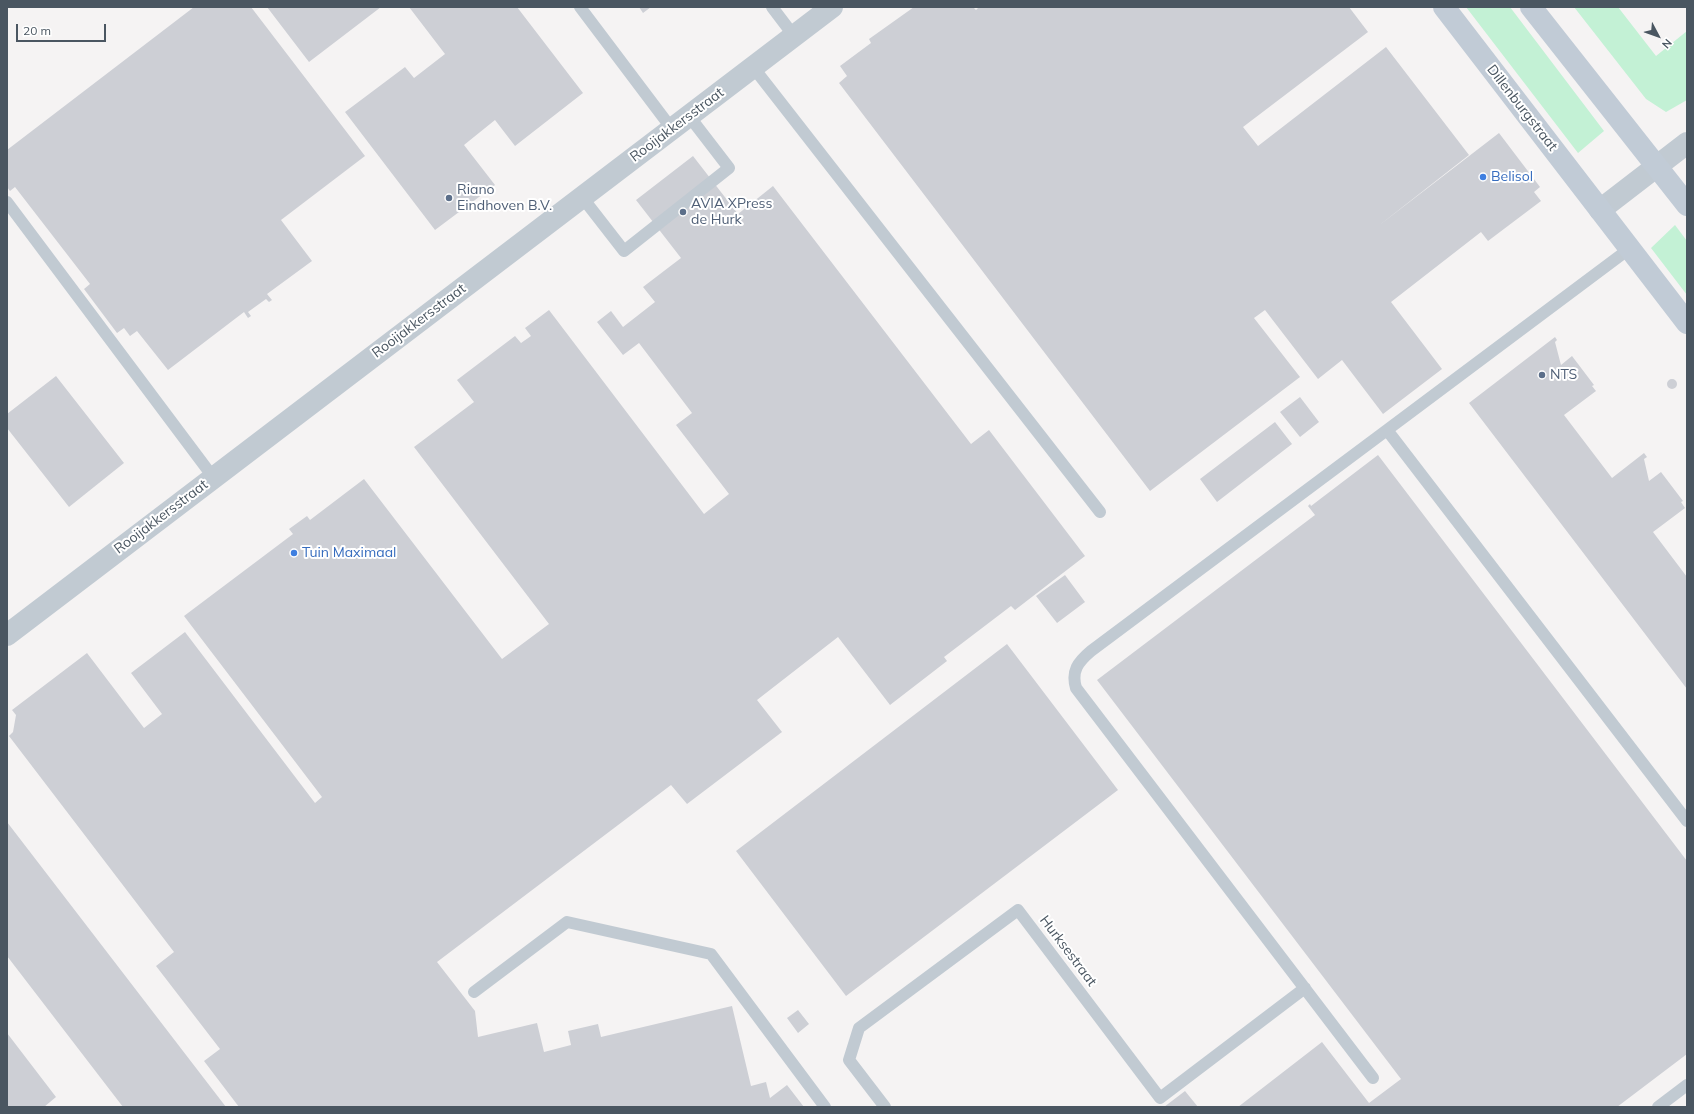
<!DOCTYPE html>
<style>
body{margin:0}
#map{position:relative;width:1694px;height:1114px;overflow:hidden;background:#f5f3f3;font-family:Mulish,sans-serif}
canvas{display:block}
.frame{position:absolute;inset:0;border:8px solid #4a5661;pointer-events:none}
.north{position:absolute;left:1638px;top:16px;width:40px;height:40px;-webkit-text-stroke:3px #fff;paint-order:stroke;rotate:131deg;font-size:11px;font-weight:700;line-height:16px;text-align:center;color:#4a5661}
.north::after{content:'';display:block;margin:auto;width:14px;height:18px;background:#4a5661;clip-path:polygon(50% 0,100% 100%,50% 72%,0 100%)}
.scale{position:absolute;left:16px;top:24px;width:90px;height:18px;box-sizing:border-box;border:2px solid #4a5661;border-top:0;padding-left:5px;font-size:12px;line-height:14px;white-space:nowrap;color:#4a5661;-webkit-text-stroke:3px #fff;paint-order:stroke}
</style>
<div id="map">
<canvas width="1694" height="1114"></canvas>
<div class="frame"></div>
<div class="north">N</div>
<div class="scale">20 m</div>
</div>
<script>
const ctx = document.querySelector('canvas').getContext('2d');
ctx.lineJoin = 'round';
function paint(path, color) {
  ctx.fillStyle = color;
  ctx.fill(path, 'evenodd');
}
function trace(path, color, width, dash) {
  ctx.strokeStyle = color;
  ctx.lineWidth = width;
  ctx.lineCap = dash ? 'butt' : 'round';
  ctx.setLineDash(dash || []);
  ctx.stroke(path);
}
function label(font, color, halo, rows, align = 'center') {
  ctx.font = font + ' Mulish,sans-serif';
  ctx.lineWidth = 4;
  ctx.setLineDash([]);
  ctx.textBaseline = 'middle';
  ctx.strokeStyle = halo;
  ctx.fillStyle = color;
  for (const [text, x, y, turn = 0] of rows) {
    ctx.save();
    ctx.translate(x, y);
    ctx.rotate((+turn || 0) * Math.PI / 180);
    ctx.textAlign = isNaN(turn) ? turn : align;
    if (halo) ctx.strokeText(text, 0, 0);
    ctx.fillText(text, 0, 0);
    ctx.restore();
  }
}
const green = new Path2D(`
 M1466,7H1510L1604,131L1578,153Z
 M1574,7H1618L1656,56L1687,31V100L1666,112L1646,99Z
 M1675,225L1687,241V295L1651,248Z`);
const building = new Path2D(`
 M194,7H251L365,156L281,220L312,261L267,294L272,300L269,302L266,299L248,312L251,316L248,318L244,312L168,370L137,331L130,336L124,328L117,333L84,289L90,284L15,187L10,191L7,187V150Z
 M267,7H381L309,62Z
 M409,7H517L583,93L515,146L495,120L464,145L495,185L435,230L345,112L405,67L414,78L445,54Z
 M639,7H651L643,13Z
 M914,7H973L976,10L979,7H1349L1368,32L1243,127L1258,146L1386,47L1469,155L1377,227L1499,133L1540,187L1534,192L1541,201L1488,241L1481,232L1391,302L1442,369L1383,414L1342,360L1318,379L1265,310L1254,318L1300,377L1150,491L839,83L847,76L840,66L871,43L869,39Z
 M693,156L738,214L773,186L971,444L989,430L1085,556L1015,610L1011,606L944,657L947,661L890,705L838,637L757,700L782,732L687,804L671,785L437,962L475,1011L478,1037L537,1023L544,1052L571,1045L568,1031L598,1024L601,1037L732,1006L751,1086L766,1082L770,1098L787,1085L804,1107H239L204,1061L220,1049L156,966L174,952L9,736L13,732L16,715L12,710L87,653L144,728L162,714L131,673L185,632L315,803L322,797L184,616L293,534L289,529L307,516L310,520L364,479L502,659L549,624L414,447L474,402L457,380L515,336L521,343L531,336L525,328L549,310L704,514L729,494L676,425L692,413L639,343L623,355L597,322L611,311L623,327L655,302L643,287L681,258L636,200Z
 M1555,337L1557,340L1555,342L1561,365L1572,356L1594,385L1592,386L1596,391L1564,415L1612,478L1644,453L1647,457L1644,459L1649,481L1661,472L1683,501L1681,502L1685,508L1653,532L1687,577V689L1469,403Z
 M56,376L124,463L69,507L7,428V414Z
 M1667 384a5 5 0 1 1 10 0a5 5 0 1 1-10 0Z
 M1300,397L1319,422L1300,437L1280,412Z
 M1275,422L1292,444L1217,502L1200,479Z
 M1378,455L1687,861V1054L1617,1107H1238L1322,1042L1369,1103L1401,1079L1097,680L1315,515L1308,506L1310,504L1311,506Z
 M1065,575L1085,602L1057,623L1036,596Z
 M1007,644L1118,790L846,996L736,851Z
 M7,822L226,1107H123L7,956Z
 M798,1010L809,1024L798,1033L787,1018Z
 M7,1033L56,1097L44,1107H7Z
 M1185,1091L1198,1107H1164Z`);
const lane = new Path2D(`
 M580,7L672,129
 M772,7L794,36
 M753,67L1100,512
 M582,197L624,251L729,168L689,116
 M7,202L213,477
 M1629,249L1387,430L1687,821
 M474,992L567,922L711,954L825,1107
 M1373,1078L1076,688C1071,671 1078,662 1091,651L1387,430
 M885,1107L849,1060L859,1028L1018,910L1160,1098L1305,988
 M1658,1107L1687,1085`);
const street = new Path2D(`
 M1600,210L1687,143
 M7,635L832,7`);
const secondary = new Path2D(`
 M1444,7L1687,323
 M1531,7L1687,205`);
const markers = [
 [1483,177,4,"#3f7fe0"],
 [449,198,4,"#5c6f8a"],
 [683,212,4,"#5c6f8a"],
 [1542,375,4,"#5c6f8a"],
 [294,553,4,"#3f7fe0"]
];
const streetNames = [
 ["Dillenburgstraat",1522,108,52],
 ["Rooijakkersstraat",677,125,-37],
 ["Rooijakkersstraat",419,321,-37],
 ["Rooijakkersstraat",161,517,-37],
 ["Hurksestraat",1068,951,53]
];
const shopNames = [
 ["Belisol",1491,177],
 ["Tuin Maximaal",302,553]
];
const serviceNames = [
 ["Riano",457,190],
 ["Eindhoven B.V.",457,206],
 ["AVIA XPress",691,204],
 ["de Hurk",691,220],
 ["NTS",1550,375]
];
paint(green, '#c3f1d5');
paint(building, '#cdcfd5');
trace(lane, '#c1cad2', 12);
trace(street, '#c1cad2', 22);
trace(secondary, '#c1cbd6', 22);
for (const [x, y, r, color] of markers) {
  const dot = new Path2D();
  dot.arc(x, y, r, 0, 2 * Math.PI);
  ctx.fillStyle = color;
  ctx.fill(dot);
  trace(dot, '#fff', 1.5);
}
label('14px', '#4a5661', '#fff', streetNames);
label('14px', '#366cbe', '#fff', shopNames, 'left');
label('14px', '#4e5e75', '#fff', serviceNames, 'left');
</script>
